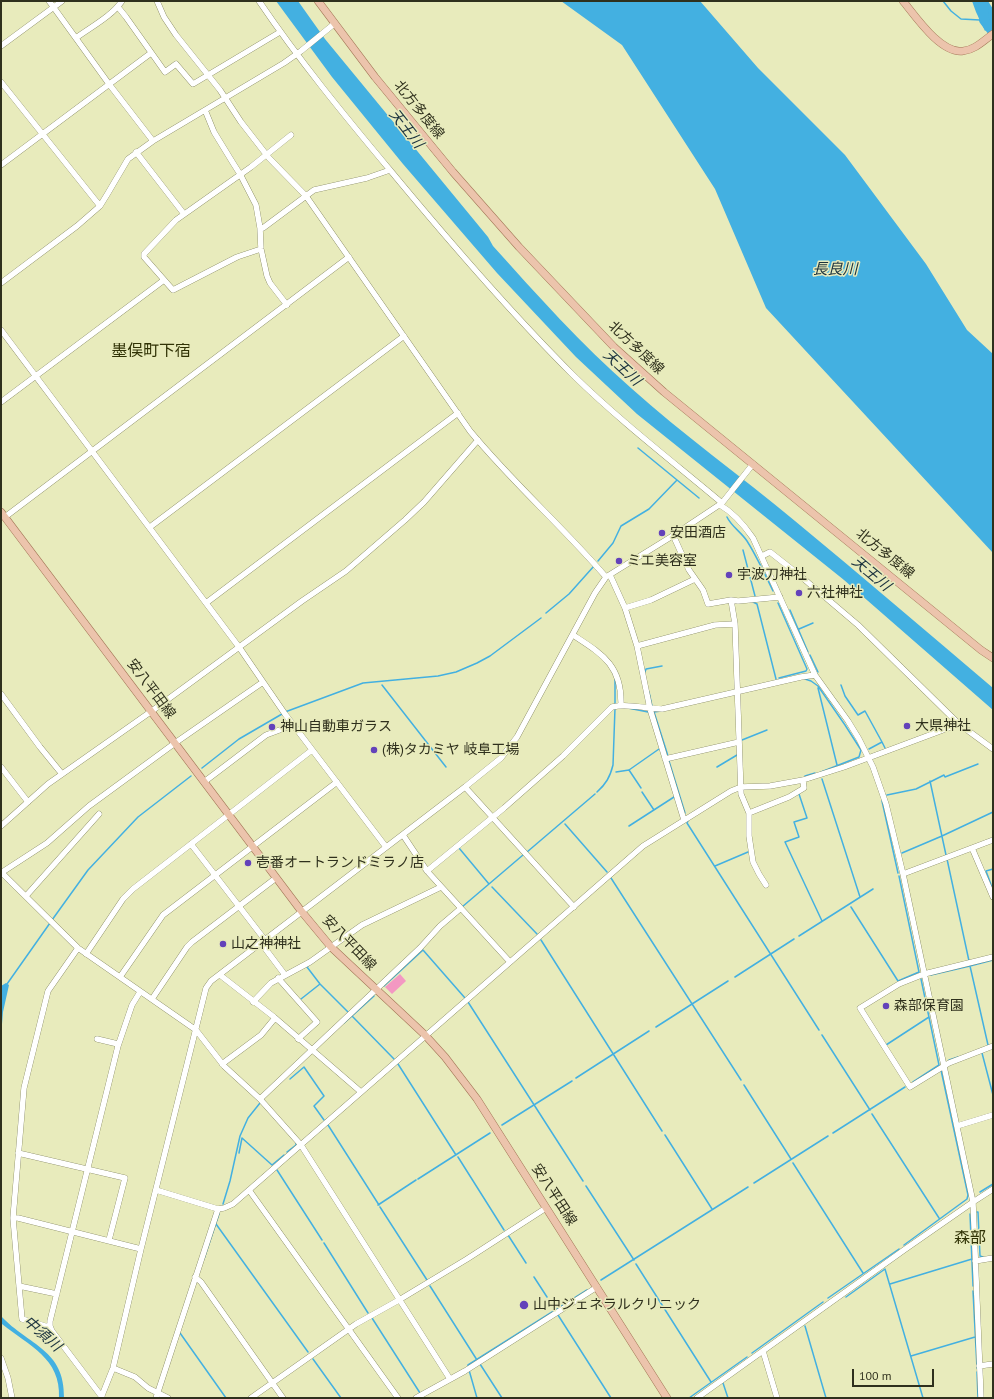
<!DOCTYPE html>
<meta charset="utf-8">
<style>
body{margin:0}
#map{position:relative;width:994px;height:1399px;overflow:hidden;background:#e8ebbc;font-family:"PT Sans",sans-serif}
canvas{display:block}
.frame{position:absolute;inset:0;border:2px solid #2f301d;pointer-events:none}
.scale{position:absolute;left:852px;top:1369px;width:82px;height:18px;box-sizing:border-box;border:2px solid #2f301d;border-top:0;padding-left:5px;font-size:12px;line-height:14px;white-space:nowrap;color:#2f301d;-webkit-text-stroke:3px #e8ebbc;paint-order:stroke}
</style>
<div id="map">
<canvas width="994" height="1399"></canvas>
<div class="frame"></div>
<div class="scale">100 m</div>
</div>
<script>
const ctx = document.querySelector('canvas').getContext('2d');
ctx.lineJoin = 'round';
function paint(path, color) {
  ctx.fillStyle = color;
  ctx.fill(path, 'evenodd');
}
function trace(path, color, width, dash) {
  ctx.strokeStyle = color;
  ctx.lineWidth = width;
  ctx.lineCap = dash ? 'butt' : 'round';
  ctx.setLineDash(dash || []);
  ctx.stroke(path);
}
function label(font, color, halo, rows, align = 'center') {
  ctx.font = font + ' "PT Sans","Noto Sans JP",sans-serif';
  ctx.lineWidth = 3;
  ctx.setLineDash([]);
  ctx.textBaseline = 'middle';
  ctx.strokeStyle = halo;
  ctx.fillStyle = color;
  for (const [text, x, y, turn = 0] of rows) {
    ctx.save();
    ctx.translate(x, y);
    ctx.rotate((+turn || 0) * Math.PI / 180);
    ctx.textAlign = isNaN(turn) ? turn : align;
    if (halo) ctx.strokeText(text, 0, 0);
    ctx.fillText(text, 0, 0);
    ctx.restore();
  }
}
const green = new Path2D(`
 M400,974L406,981L392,994L385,987Z`);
const water = new Path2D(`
 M276,1H298L325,39L488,237L493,246C537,295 581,344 631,388C683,435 741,476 795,521C862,576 927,632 993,688V710L844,580L637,414L576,357L497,273L403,164L332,77Z
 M561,1H700L758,68L845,155L926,264L967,330L993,354V553L766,308L715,189L622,45Z
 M972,1H988L993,9V25L985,31L976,12Z
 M6,983L9,985L3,1012L1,1036V986Z
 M1,1316C29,1346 65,1349 64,1398H59C61,1358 29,1346 2,1324Z`);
const stream = new Path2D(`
 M943,1L951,11L961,19L980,20
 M638,448L699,498
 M727,517C731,526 741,532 747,541C757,557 765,574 773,591
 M743,550L755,596
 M598,561L613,543L621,526L649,509L677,480
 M753,602L757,604L776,679
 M778,603L807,669L806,671L779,678
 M790,610L808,652
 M546,613L569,594L594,566
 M799,629L813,623
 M810,655L818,672
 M645,672L646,669L662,666
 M615,678V704
 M805,679L811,681L818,686L845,725L861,750L859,757L821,772
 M382,685L446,767
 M841,685L845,696L858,715L865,711L882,742L869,749
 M818,688L837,765
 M649,692L652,706
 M628,708L648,712
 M661,711L654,712L655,715L668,756
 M285,712L363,683L438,676L456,672L477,663L490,656L541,618
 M742,740L767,730
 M882,742L885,748
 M669,761L685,813
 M717,767L737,755
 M202,768L239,739L282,714
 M629,770L641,788
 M616,772L629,770L659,749
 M805,776L815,773
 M822,779L860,897
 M930,781L946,855
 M597,792C606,784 610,777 613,765L615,708
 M642,792L654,810
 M799,794L807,818L794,822L799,837L785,842L822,921
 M887,795L916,789L944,775L945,777L978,764
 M882,801L898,873
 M688,821L687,823L819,1030
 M565,824L607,872
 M629,826L674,797
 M459,848L489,884
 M527,852L595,794
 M902,853L942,836L993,812
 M947,859L969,961
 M715,866L748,852
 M993,869L986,871L993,890
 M611,878L741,1080
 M492,887L537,934
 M462,907L523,855
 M851,907L898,981L919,972L899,876
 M52,920L88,870L138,817L191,776
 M799,936L873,889
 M541,940L662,1131
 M309,965L307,967L320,984L348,1012
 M970,966L993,960
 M931,975L970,966L988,1045
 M735,977L794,939
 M7,984L50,923
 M384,986L423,950L465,998
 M374,996L352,1016L394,1059
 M301,999L320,984
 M468,1002L583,1181
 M344,1023L352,1016
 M656,1027L728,981
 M822,1035L870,1110
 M886,1045L929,1017
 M982,1053L993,1095
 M949,1060L958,1057
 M398,1064L456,1155
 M576,1078L649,1031
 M290,1079L304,1067L324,1096L314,1106L324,1120
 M913,1082L939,1065L921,979
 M744,1085L791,1159
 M872,1114L939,1218
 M328,1125L379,1205
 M502,1125L572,1081
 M833,1133L905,1087
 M665,1135L712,1209
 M287,1152L296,1145V1143
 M239,1153L242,1138L272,1165L284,1155
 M458,1157L504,1230
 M793,1163L863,1273
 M277,1170L322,1240
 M418,1179L490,1133
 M754,1183L828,1136
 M586,1186L634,1260
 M980,1192L993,1184
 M223,1204L230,1181L240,1136L248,1118L260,1103
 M378,1205L416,1180
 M380,1207L427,1280
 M977,1212H978L980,1256L983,1257
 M970,1214L973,1286
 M216,1224L308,1352
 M508,1235L526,1263
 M324,1243L368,1313
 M904,1245L967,1199L968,1195L941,1070
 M204,1259L219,1214
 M636,1264L711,1382
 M534,1277L547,1297
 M601,1280L748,1187
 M890,1284L972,1259
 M430,1286L477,1360
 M973,1291L977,1368
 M846,1297L885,1269L923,1398
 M828,1298L899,1249
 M552,1305L555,1310
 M558,1315L611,1398
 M372,1318L420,1393
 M805,1326L826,1398
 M180,1333L226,1398
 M752,1353L823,1302
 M911,1356L975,1337
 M313,1359L341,1398
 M480,1364L502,1398
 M468,1367V1365L587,1290
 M469,1370L477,1398
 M977,1372L978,1398
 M723,1383L728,1398
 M689,1398L747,1357`);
const river = new Path2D(`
 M983,1L984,20L993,32`);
const minor = new Path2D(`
 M49,1L109,84L153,141
 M157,1L164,17L176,35L220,90L241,122L269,158L306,196L470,431C512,482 563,527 606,577
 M259,1C299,60 344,115 390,170C448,240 508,310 573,375C620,421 672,461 722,503
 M118,7L126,17L165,72L176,64L193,84L280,32
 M76,38C91,27 112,16 122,1
 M1,46L62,1
 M1,82L100,206
 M205,110L214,132L233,163L240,174L256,205L260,228L261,249L267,276L270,283L287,305
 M136,152L184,214
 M1,165L151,53
 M260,228H263L314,190L367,178L390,170
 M261,249L237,257L173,290L144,257V254L176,220L251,167L291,135
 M1,283L77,226L100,206L108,193L128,159L153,141L284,63L301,51L334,24
 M1,330L239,647L285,714L386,847
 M1,402L164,280
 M720,505C734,513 744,525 753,538L815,675L848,721L859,739L873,767L886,804L903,874L973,1202L981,1398
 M5,517L349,257
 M150,527L404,336
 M673,535L689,570L703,590L708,604L731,600
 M762,556L770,552L798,574L858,625L959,724L993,749
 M610,575L625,608L637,646L650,709L684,820
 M206,603L458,413
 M625,608L651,600L695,579
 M573,635C602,654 622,665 621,705
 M637,646L715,625L735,624
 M1,694L40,747L62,774
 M665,759L739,742
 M1,767L28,802
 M204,782L266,735L293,725
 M465,787L574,907
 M749,813L789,797L804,788L803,780
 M1,826L48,784L156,708L302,601L346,571L405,520L424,502L478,440
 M403,835L427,871L510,962
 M191,844L265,940
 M972,848L993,897
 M427,871L504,808L563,756L612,707C629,703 646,709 662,709L801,677L815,675
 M1,873L47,843L89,806L175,743L263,682
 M2,873L78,948L196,1030L224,1066L260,1099L301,1145L450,1379
 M903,874L993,840
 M766,885L759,874L753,862L749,836V813L741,794L735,624L731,600L738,601L780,597
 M26,896L99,814
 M261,943L285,975
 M86,954L123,899L133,889L312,750
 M993,957L924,974L899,984L860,1008L910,1087L949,1063L993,1046
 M220,975L274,1017L361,1092
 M120,977L163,915L337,782
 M278,978L317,1022L298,1039
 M152,999L187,947L192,942L276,878
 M253,1002L271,983L310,962L362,925L441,887
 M97,1039L118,1044
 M222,1064L261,1035L275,1018
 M260,1099L420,948L440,926L460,909
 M957,1126L993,1115
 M18,1153L125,1178L109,1240
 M156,1190L218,1209L224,1208L233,1204L643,846L731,791L741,787L770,786L803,780L844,767L959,724
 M249,1190L398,1398
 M13,1218H18L141,1249
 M975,1261L993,1258
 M195,1277L201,1282L283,1398
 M19,1286L57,1294
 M50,1326H45L22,1319L13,1218L24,1088L48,991L78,948
 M763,1351L777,1398
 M1,1358L8,1378L12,1398
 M979,1366L993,1364
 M113,1368L135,1377L148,1388L168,1398
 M102,1397L52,1331L50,1326V1321L118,1046L132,1005L140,992
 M101,1398L113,1368L141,1249L206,988L211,981L465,787L501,758L517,737L595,593L606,577L674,535L722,503L753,464
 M156,1398L218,1209
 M251,1398L356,1324L399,1300L467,1259L546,1208
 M416,1398L465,1371L597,1287
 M697,1398L904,1250L973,1202L993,1189`);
const major = new Path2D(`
 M318,1L375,77L453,172L519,247L614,347L664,392L981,650L993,658
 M903,1C916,17 941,54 963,51C975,50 984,40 993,34
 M1,512L302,912L331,947L425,1035L445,1057L477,1099L667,1398`);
const markers = [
 [662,533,4,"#6342ba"],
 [619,561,4,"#6342ba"],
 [729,575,4,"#6342ba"],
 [799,593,4,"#6342ba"],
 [907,726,4,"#6342ba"],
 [272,727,4,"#6342ba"],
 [374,750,4,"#6342ba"],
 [248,863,4,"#6342ba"],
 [223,944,4,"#6342ba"],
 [886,1006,4,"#6342ba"],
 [524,1305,5,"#6342ba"]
];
const streetNames = [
 ["北方多度線",419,110,51],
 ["北方多度線",636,348,43],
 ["北方多度線",885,554,39],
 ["安八平田線",151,689,53],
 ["安八平田線",349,943,46],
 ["安八平田線",554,1195,57]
];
const poiNames = [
 ["安田酒店",670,533],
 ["ミエ美容室",627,561],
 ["宇波刀神社",737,575],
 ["六社神社",807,593],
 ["大県神社",915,726],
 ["神山自動車ガラス",280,727],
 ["(株)タカミヤ 岐阜工場",382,750],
 ["壱番オートランドミラノ店",256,863],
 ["山之神神社",231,944],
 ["森部保育園",894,1006],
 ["山中ジェネラルクリニック",533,1305]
];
const waterNames = [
 ["天王川",406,129,52],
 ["長良川",835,270],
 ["天王川",622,368,43],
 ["天王川",871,574,40],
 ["中須川",42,1334,41]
];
const quarterNames = [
 ["墨俣町下宿",151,351],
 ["森部",970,1238]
];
paint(green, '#f398c2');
paint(water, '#43b0e1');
trace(stream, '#43b0e1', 1.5);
trace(river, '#43b0e1', 10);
trace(minor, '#707247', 6);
trace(major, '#a27656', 8);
trace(minor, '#fff', 5.5);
trace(major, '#ecc4ac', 7);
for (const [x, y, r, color] of markers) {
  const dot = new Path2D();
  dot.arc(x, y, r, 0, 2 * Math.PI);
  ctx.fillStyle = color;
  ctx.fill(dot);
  trace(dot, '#e8ebbc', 1.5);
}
label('14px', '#2f301d', '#e8ebbc', streetNames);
label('14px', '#2f301d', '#e8ebbc', poiNames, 'left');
label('italic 15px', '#1b323e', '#e8ebbc', waterNames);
label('16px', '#303205', '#e8ebbc', quarterNames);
</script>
